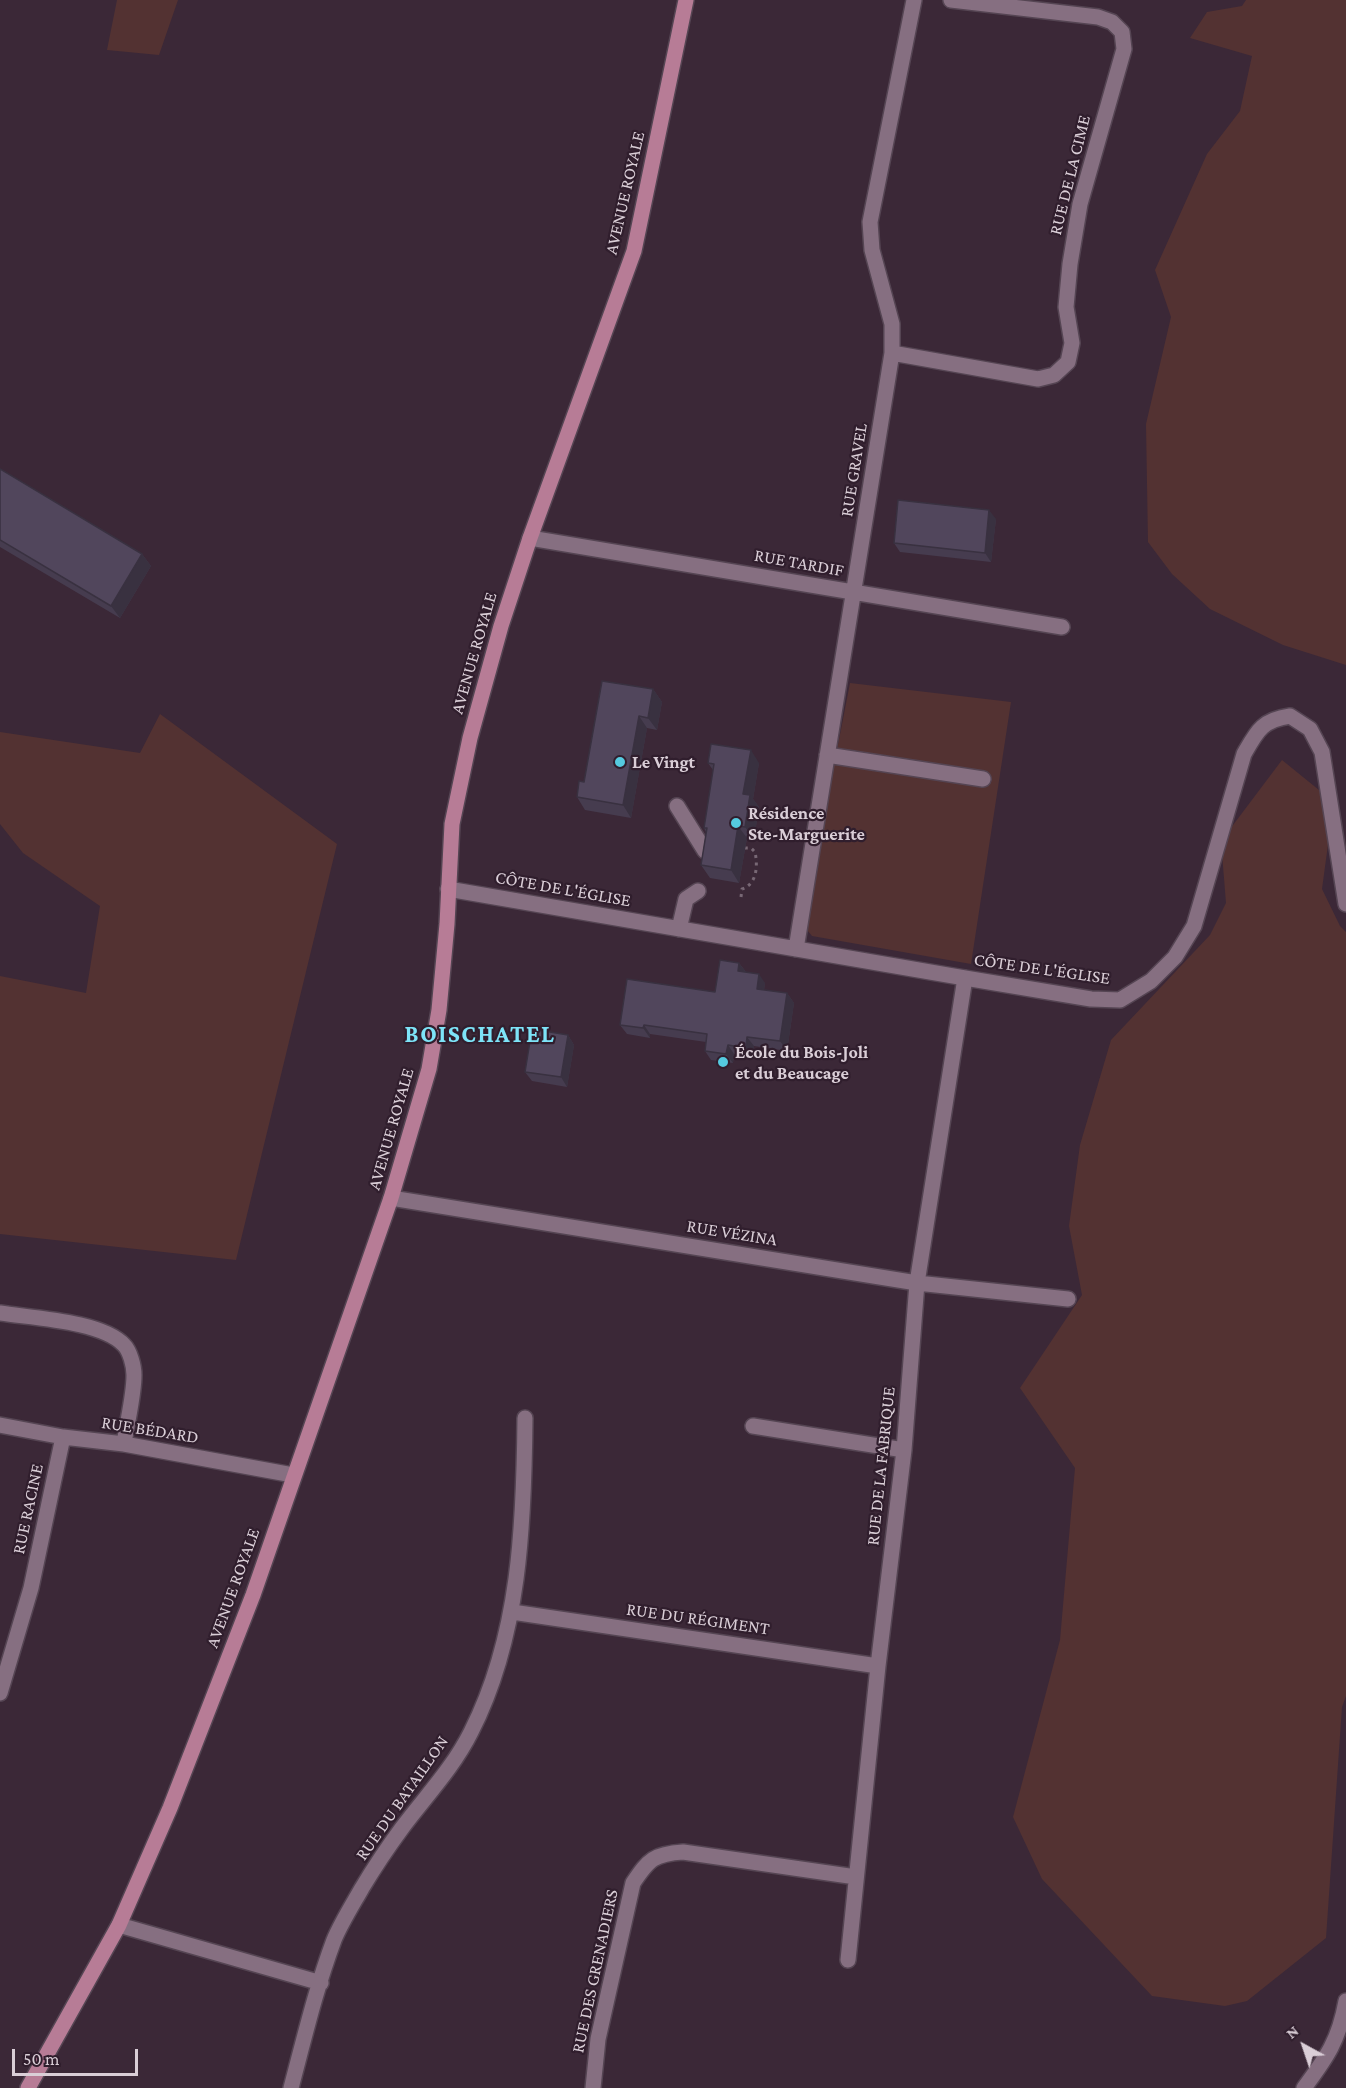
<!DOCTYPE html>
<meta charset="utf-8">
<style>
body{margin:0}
#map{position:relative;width:1346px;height:2088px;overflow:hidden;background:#3b2837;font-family:"Crimson Pro",serif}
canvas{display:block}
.north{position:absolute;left:1274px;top:2016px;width:60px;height:60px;-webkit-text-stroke:4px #301e2d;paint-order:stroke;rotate:320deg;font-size:16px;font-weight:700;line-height:24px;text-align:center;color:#daced7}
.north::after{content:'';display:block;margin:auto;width:21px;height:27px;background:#daced7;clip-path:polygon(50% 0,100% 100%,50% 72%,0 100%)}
.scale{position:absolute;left:12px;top:2049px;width:126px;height:27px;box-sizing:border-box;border:3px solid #daced7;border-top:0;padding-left:8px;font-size:18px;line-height:21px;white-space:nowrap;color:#daced7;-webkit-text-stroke:4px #301e2d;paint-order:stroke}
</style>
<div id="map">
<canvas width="1346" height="2088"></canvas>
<div class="north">N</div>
<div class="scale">50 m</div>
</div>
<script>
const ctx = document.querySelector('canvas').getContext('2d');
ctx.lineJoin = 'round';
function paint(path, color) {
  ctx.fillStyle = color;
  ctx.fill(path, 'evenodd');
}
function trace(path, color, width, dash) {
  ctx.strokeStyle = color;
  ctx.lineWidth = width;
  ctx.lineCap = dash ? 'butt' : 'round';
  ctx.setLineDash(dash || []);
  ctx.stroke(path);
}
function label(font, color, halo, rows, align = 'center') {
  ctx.font = font + ' "Crimson Pro",serif';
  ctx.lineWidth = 4.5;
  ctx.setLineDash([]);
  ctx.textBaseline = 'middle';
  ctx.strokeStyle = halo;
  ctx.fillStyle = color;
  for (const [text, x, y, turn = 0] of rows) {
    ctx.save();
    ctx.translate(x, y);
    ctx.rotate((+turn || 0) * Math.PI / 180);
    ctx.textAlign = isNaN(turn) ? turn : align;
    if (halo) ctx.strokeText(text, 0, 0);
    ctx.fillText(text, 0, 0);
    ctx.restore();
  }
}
const green = new Path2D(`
 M117,0H178L159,55L107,50Z
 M1246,0H1346V665L1283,645L1210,609L1172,574L1148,542L1146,424L1171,317L1155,270L1207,154L1240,111L1252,56L1190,38L1207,12L1242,6Z
 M850,683L1011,702L971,964L812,936L803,925Z
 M160,714L337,844L236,1260L0,1234V976L86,993L100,906L23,853L0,824V732L140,753Z
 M1282,760L1319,790L1332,815L1322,889L1340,926L1346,932V1696L1342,1707L1326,1938L1247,2001L1225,2006L1152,1996L1042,1879L1013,1817L1060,1640L1075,1468L1020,1388L1082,1295L1069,1226L1080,1145L1111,1040L1210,935L1226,903L1221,841Z`);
const path = new Path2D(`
 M741,897L742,889C757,884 758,866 755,852L751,848H745`);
const minor = new Path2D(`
 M892,353L1038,379L1054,375L1068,362L1072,343L1066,307L1070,264L1080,204L1124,49L1122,32L1112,22L1098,17L951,0
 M530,538L1062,627
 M827,755L983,779
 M677,806L705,851
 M448,889L965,978L1091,999L1120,1000L1151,981L1175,957L1194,926L1244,754C1257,731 1262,720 1290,716L1310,729L1322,752L1346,904
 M679,929L686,899L698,891
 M796,949L892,353V324L872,250L870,222L914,0
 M391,1198L917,1283L1068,1299
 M0,1313C32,1318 102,1321 124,1345C130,1351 134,1366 134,1375C134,1396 127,1422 124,1444
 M0,1425L63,1437L124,1444L293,1475
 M753,1426L904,1450
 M512,1612L878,1666
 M0,1693L31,1588L63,1437
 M119,1925L321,1983
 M848,1960L878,1666L904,1450L917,1283L965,978
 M291,2088C304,2039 316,1988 334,1940C341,1923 353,1904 362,1888C374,1868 388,1847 402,1828C426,1796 453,1768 471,1732C520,1636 524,1524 525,1418
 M593,2088L598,2039L633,1883C649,1859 654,1854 683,1852L856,1877
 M1304,2088C1327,2057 1339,2040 1346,2001`);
const major = new Path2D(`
 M28,2088L119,1925L170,1808L253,1595L391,1198L429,1069L439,1010L447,924L452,824L470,738L501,626L530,538L634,251L686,0`);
const wall = new Path2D(`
 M0,469L142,554L151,566L120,618L0,547Z
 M996,519L991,562L900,552L894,543Z
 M653,689L662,702L657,730L647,728L631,818L585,810L577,797Z
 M708,763H759L753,799L759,807L754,839L747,838L739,883L710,878L701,865L706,832L704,828L713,770Z
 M739,963L746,972L765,983L764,990L787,993L794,1003L787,1051L754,1046L753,1057L734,1054L733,1063L711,1060L705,1051L706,1042L650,1034V1038L627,1034L620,1025L715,992Z
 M568,1035L574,1045L567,1087L532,1081L525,1072Z`);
const shadedWall = new Path2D(`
 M989,510L996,519L991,562L985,553Z
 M142,554L151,566L120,618L111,606Z
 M653,689L662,702L657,730L648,718Z
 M639,716L647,728L631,818L623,805Z
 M751,750L759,763L753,799L759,807L754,839L745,827L743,794Z
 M738,826L747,838L739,883L731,870Z
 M739,963L746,972L738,971Z
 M759,974L765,983L763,998L757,989Z
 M787,993L794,1003L787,1051L780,1041Z
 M644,1025L650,1034V1038L643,1028Z
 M568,1035L574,1045L567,1087L561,1077Z
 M747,1037L754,1046L753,1057L746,1048Z
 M728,1045L734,1054L733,1063L726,1054Z`);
const building = new Path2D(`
 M0,469L142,554L111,606L0,540Z
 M898,500L989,510L985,553L894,543Z
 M602,681L653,689L648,718L639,716L623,805L577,797L579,781L584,782Z
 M711,744L751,750L743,794L750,795L745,827L738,826L731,870L701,865L707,828H704L714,764L708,763Z
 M720,960L739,963L738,971L759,974L757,989L787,993L780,1041L747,1037L746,1048L728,1045L726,1054L705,1051L707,1034L644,1025L643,1028L620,1025L627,979L715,992Z
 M532,1029L568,1035L561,1077L525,1072Z`);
const markers = [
 [620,762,6,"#55cadf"],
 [736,823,6,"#55cadf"],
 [723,1062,6,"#55cadf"]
];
const streetNames = [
 ["RUE DE LA CIME",1070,175,-76],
 ["AVENUE ROYALE",625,193,-77],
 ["RUE GRAVEL",854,470,-81],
 ["RUE TARDIF",799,563,10],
 ["AVENUE ROYALE",474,653,-74],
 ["CÔTE DE L'ÉGLISE",563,889,10],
 ["CÔTE DE L'ÉGLISE",1042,969,8],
 ["AVENUE ROYALE",391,1129,-74],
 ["RUE VÉZINA",732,1233,9],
 ["RUE BÉDARD",150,1430,9],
 ["RUE DE LA FABRIQUE",881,1466,-84],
 ["RUE RACINE",28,1509,-78],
 ["AVENUE ROYALE",233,1588,-70],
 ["RUE DU RÉGIMENT",698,1619,8],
 ["RUE DU BATAILLON",402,1798,-55],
 ["RUE DES GRENADIERS",595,1971,-78]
];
const poiNames = [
 ["Le Vingt",632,762],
 ["Résidence",748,813],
 ["Ste-Marguerite",748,834],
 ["École du Bois-Joli",735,1052],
 ["et du Beaucage",735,1073]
];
const districtNames = [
 ["BOISCHATEL",480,1035]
];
paint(green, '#533232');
trace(minor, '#554553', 18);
trace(major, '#554553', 18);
trace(path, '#786875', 3, [3, 4.5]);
trace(minor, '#866f81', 15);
trace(major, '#b77c96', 15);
paint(wall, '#463c4f');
paint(shadedWall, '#393140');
paint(building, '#51465c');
trace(building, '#393140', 1.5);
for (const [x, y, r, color] of markers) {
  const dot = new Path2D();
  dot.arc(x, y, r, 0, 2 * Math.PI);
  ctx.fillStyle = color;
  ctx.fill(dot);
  trace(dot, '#301e2d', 2);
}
label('18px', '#daced7', '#301e2d', streetNames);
label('bold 18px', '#daced7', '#301e2d', poiNames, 'left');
ctx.letterSpacing = '1.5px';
label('bold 24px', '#7de4f8', '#301e2d', districtNames);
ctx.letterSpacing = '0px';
</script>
